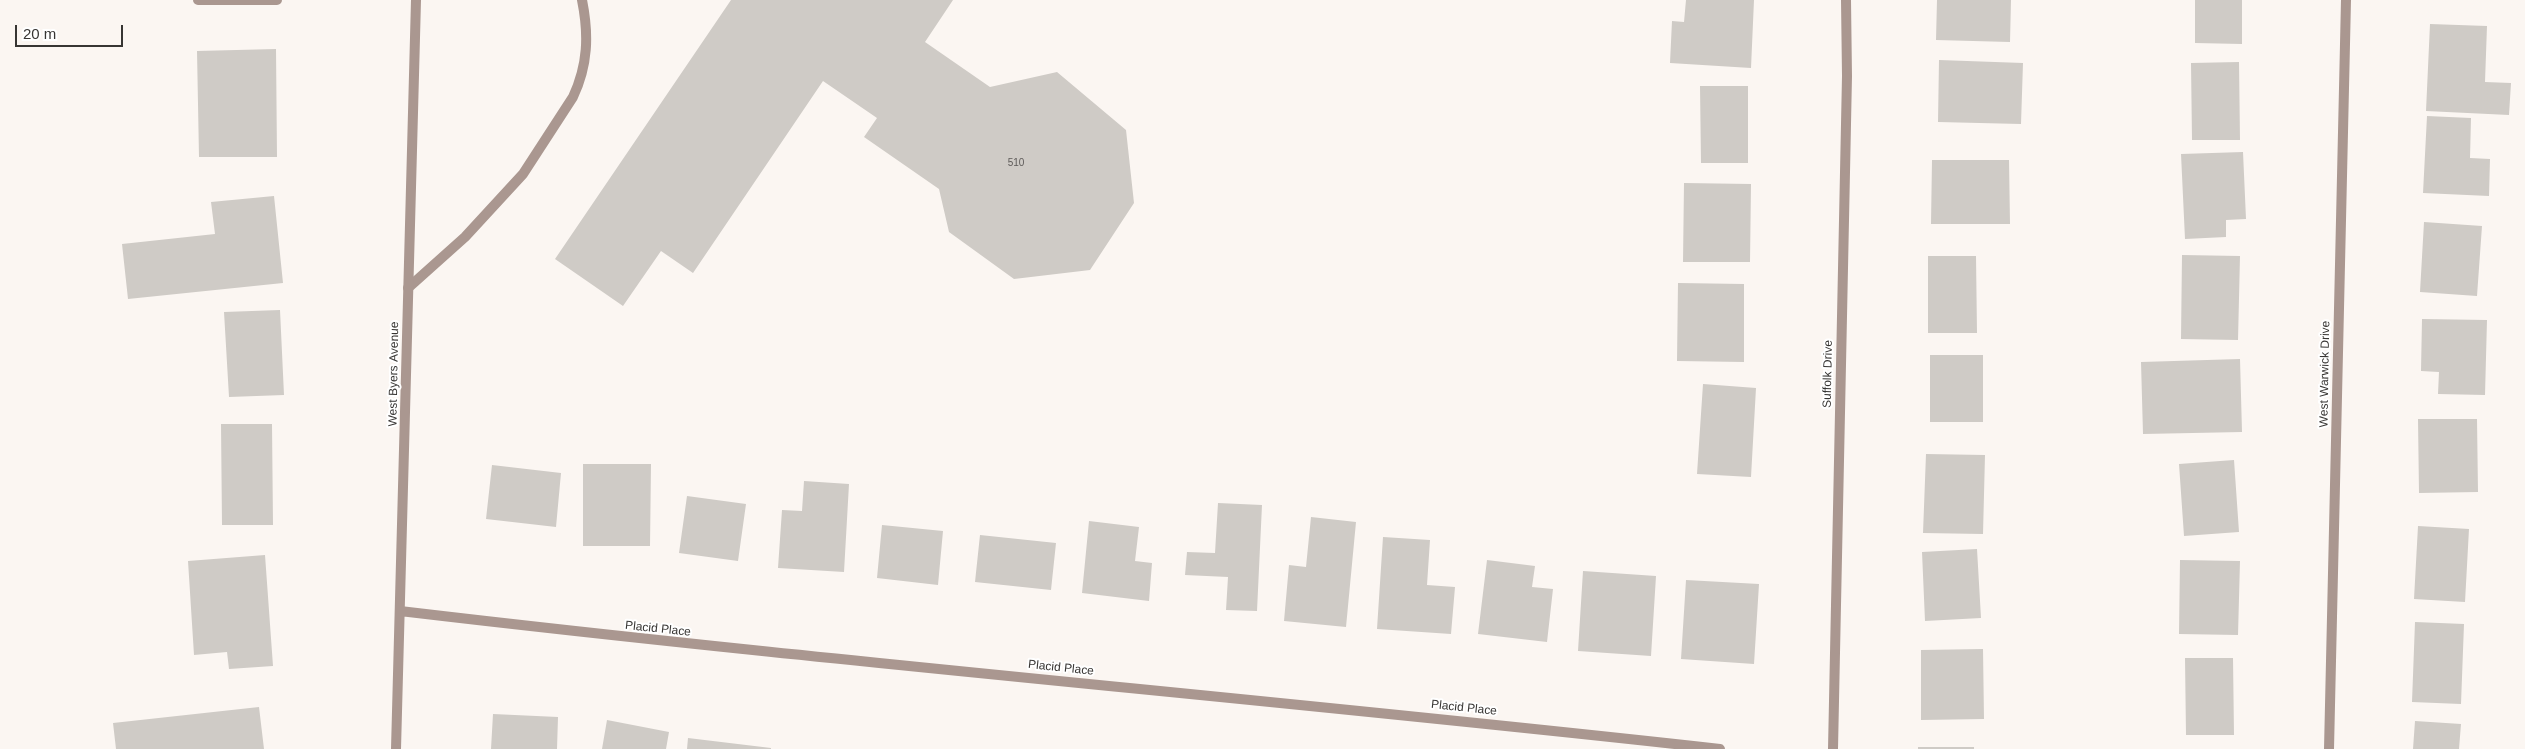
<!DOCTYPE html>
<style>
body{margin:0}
#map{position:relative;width:2525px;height:749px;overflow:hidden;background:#fbf6f2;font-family:Arial,sans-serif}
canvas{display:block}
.scale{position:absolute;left:15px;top:25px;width:108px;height:22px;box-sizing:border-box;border:2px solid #373533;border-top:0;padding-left:6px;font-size:15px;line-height:18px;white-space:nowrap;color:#373533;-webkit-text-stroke:4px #fff;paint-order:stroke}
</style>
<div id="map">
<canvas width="2525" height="749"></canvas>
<div class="scale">20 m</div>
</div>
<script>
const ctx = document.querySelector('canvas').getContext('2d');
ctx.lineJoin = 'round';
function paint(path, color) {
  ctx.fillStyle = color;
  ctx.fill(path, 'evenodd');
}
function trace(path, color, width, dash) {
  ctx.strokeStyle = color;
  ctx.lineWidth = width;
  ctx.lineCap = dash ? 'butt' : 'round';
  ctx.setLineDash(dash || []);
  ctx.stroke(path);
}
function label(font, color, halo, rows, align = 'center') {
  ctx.font = font + ' Arial,sans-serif';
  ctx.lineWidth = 4;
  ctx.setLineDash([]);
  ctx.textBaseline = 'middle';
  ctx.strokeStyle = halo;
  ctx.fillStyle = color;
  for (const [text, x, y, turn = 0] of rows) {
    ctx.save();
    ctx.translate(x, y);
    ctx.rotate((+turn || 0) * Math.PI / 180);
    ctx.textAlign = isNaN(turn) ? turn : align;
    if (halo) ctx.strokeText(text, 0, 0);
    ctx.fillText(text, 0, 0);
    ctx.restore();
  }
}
const building = new Path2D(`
 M731,0H953L925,42L990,87L1057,72L1126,130L1134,203L1090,270L1014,279L949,232L939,189L864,137L877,118L823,81L693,273L661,251L623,306L555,259Z
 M1686,0H1754L1751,68L1670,63L1672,21L1684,22Z
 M1937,0H2011L2010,42L1936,40Z
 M2195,0H2242V44L2195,43Z
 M2430,24L2487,26L2485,82L2511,83L2509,115L2426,111Z
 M276,49L277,157H199L197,51Z
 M1939,60L2023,63L2021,124L1938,122Z
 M2239,62L2240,140H2192L2191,63Z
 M1700,86H1748V163H1701Z
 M2427,116L2471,118L2470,158L2490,159L2489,196L2423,193Z
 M2243,152L2246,219L2226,220V237L2185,239L2181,154Z
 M1932,160H2009L2010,224H1931Z
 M1684,183L1751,184L1750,262H1683Z
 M274,196L283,283L128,299L122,244L215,234L211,202Z
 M2424,222L2482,226L2477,296L2420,292Z
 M2182,255L2240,256L2238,340L2181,339Z
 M1928,256H1976L1977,333H1928Z
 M1678,283L1744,284V362L1677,361Z
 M280,310L284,395L229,397L224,312Z
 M2422,319L2487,320L2485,395L2438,394L2439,372L2421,371Z
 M1930,355H1983V422H1930Z
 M2240,359L2242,432L2143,434L2141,362Z
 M1703,384L1756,388L1751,477L1697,474Z
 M2418,419H2477L2478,492L2419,493Z
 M221,424H272L273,525H222Z
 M1926,454L1985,455L1983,534L1923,533Z
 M2234,460L2239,532L2184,536L2179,464Z
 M583,464H651L650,546H583Z
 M492,465L561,473L556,527L486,519Z
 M804,481L849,484L844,572L778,568L782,510L802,511Z
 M687,496L746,504L738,561L679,553Z
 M1218,503L1262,505L1257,611L1226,610L1228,577L1185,575L1187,552L1215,553Z
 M1311,517L1356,522L1346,627L1284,621L1289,565L1306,567Z
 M1089,521L1139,527L1135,561L1152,563L1149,601L1082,593Z
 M882,525L943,531L938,585L877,578Z
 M2418,526L2469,529L2465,602L2414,599Z
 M980,535L1056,543L1051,590L975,582Z
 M1383,537L1430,540L1427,585L1455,587L1451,634L1377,629Z
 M1977,549L1981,618L1925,621L1922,552Z
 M265,555L273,666L229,669L227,652L194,655L188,561Z
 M1487,560L1535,566L1532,587L1553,589L1547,642L1478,634Z
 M2180,560L2240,561L2238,635L2179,634Z
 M1583,571L1656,576L1651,656L1578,651Z
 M1686,580L1759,584L1754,664L1681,659Z
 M2415,622L2464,624L2461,704L2412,702Z
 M1983,649L1984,719L1921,720V650Z
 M2185,658H2233L2234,735H2186Z
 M259,707L264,749H116L113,723Z
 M493,714L558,717L557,749H491Z
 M607,720L669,732L666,749H602Z
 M2415,721L2461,724L2459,749H2413Z
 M688,738L771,748V749H687Z
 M1918,747H1974V749H1918Z`);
const service = new Path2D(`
 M198,0H277
 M408,288L465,237L523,174L573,97C588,65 589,35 582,0`);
const minor = new Path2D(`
 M400,611C839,663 1280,700 1720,749
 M396,749L416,0
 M1833,749L1847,76L1846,0
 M2329,749L2346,0`);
const numberNames = [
 ["510",1016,163]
];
const streetNames = [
 ["West Byers Avenue",394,374,-89],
 ["Suffolk Drive",1828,374,-89],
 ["West Warwick Drive",2325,374,-89],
 ["Placid Place",658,629,6],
 ["Placid Place",1061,668,6],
 ["Placid Place",1464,708,6]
];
paint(building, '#cfcbc6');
trace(service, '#aa9790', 10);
trace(minor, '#aa9790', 10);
label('10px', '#5d5a58', null, numberNames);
label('12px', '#373533', '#fff', streetNames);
</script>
